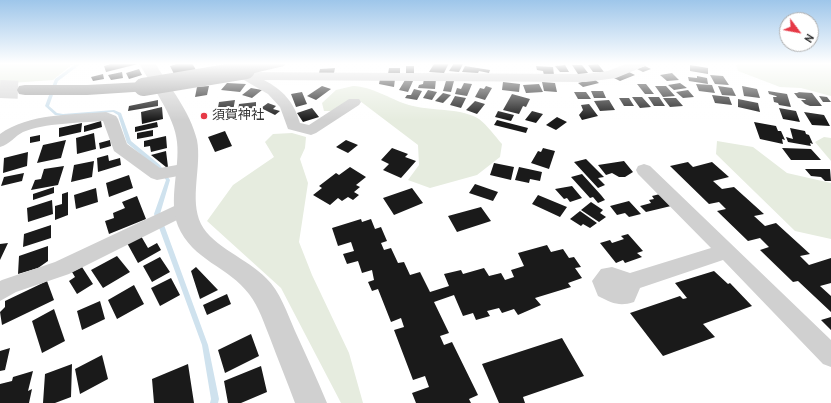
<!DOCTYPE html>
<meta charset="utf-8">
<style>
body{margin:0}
#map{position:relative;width:831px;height:403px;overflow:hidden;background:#fff;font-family:Overpass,sans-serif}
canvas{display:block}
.north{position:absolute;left:779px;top:12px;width:40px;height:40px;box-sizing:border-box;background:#fff;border:1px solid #adadad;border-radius:50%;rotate:122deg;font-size:11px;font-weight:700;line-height:16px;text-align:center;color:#333}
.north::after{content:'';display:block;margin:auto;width:14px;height:18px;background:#e63946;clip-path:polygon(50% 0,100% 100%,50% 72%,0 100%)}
</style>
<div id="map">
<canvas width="831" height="403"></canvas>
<div class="north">N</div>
</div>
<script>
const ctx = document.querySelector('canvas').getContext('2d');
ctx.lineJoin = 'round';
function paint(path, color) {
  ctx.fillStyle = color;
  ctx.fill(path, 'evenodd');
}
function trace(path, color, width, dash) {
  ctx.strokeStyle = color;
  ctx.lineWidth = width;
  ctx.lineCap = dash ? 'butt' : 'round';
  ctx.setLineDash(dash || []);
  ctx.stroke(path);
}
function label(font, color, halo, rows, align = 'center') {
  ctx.font = font + ' Overpass,"Noto Sans JP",sans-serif';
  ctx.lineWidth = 4;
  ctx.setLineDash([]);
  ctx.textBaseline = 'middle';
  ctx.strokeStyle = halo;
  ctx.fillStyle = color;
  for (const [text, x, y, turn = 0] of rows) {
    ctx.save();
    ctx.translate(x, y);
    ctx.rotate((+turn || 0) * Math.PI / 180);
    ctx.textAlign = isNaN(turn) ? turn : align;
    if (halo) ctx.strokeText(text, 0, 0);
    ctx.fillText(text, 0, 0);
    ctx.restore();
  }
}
const green = new Path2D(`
 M0,63H74L53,80L11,83L0,91Z
 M736,63H831V96L801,88L780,87L738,71Z
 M353,86C375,87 392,101 413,106C432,111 462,108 479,119C487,125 495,136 502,144L500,157L477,175L430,188L408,180L419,165L418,145L360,101L350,99L332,111H324L322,103L336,90Z
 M292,133L306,137L305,148L300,159L308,183L299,242L312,275L349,353L363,403H341L281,288L207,221L233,185L274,157L265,142L273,134Z
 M824,137L831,138V161L815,142Z
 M717,141L753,147L787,173L831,183V239L795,231L716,154Z`);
const stream = new Path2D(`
 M77,63H82L58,81L49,106L57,113L63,114L114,110L121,113L131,141L160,165L170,180L160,214L208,345L219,399L218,403H210L211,399L202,345L154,214L166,180L156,167L127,143L118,115L113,112L63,116L55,115L45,106L55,79Z`);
const building = new Path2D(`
 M114,63H137L138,64L106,72L104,66Z
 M180,63H192L196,70L175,76L170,66Z
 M440,63H449L444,73L429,72L434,64Z
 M454,63L463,64L459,72L449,71Z
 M598,64L604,72H593L588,65Z
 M565,65L569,72H560L555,66Z
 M572,65H582L588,73L578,74Z
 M690,65L708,68V74L690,71Z
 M406,66H414V74H406Z
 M465,66L490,70L489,73L479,71L478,73L462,72Z
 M536,66L553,67L554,75H544L543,71L537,70Z
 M645,66L651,69L643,72L637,69Z
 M335,68L334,73H319L320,69Z
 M389,68H400V74H388Z
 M139,69L142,75L129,79L126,73Z
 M122,72L123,78L111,80L108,75Z
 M629,72L635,75L620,81L614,78Z
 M672,73L679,80L667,81L660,75Z
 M103,74L104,79L93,81L91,77Z
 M710,75L723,76L729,85L715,84Z
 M697,76L707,78L708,84L689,81L688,77L697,78Z
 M380,79H395L394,87L379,84Z
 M424,79H436L435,89L418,88L419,85L423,84Z
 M594,79L599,83L583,87L578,83Z
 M405,80L413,81L408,92L399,90Z
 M446,81H454L451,92L443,91Z
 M503,82L520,84L519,92L502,90Z
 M542,82L555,83L557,92L544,91Z
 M227,83L246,84L240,92L221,90Z
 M464,83L472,84L467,96L455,94L457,88L461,89Z
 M680,83L687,88L674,90L668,85Z
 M539,84L543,92L526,93L523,85Z
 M637,84H646L654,94H645Z
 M696,84L712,85L715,93L699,91Z
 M209,86L207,95L195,97L197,87Z
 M322,86L331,89L316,100L307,96Z
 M486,86L492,88L485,100L475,97L480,88L484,89Z
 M655,86H666L675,96L663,97Z
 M718,86L732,88L736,96L722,95Z
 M742,86L757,89L760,98L744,96Z
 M251,88L262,90L252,98L242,95Z
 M414,89L422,91L417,100L405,98L407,95H411Z
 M428,90L437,92L432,100L423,98Z
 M688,90L694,97L683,98L676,92Z
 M591,91H603L606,98H594Z
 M768,91L787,94L791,107L779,105L778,103L774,102L773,97H777L776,96L769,94Z
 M302,92L307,104L296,107L291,94Z
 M574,92H586L591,99H578Z
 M797,92L812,93L822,106H810L805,104L801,100H806L805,99L798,98L794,93H799Z
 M443,93L451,95L443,103L435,101Z
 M512,94L530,99L526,107L523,106L519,114L503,110Z
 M712,95L729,97L732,105L715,103Z
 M455,96L466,98L461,108L450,105Z
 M819,96L827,97L831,102H823Z
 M632,97H642L651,107L640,108Z
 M648,97H659L665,106H654Z
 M619,98H629L634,106H624Z
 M663,98H676L683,106L670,107Z
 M738,99L758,103L760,112L738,107Z
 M158,100V106L128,111L129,106Z
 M235,100L233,111L217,113L219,102Z
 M609,100L615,110L600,111L594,101Z
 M475,101L485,104L477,114L466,110Z
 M256,102V108L238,111L239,104Z
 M268,103L276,106L273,109L280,111L275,115L261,108Z
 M589,104L598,116L582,120L579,115L583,110L581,105Z
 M162,107L163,119L142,124L141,112Z
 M312,108L319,117L303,122L297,113Z
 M779,108L796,111L800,122L783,119Z
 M498,111L514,115L511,121L495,117Z
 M532,111L543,114L536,123L525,120Z
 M804,112L824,115L830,126L812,125Z
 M557,117L567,122L556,130L546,125Z
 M497,120L528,128L526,133L494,125Z
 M101,121L102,127L84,132V126Z
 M157,122L158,127L135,132V127Z
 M754,122L776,126L778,131H781L785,140L782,139L783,144L760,139Z
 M82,123L81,132L59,137V128Z
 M790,128L805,131L806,134L809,135L813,144L810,143L811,146L788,142L786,137L793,139Z
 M153,130V136L137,139V133Z
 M225,131L232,146L215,152L208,137Z
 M94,133L96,149L77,154L76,138Z
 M40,135V141L30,143V137Z
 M166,136L167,148L151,152L150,146L144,147V141Z
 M66,140L61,158L37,163L43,145Z
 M110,140L111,146L100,149L99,143Z
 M346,140L358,145L348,153L336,147Z
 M392,148L408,154L405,157L416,161L401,178L383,170L389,164L381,160Z
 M543,148L555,151L549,169L531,163L538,151L541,152Z
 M782,148L811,149L821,160H791Z
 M166,151L168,167H166L151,155Z
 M28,152L27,166L3,173L4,158Z
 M108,155L109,161L120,158L121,165L98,172L97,158Z
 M586,159L604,177L598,178L605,185L598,188L574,162Z
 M94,161L92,177L71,182L74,165Z
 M624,161L633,172L625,177H619L612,173L606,175L598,165Z
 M688,162L693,167L712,162L729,177L713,181L722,189L734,187L764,214L754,216L765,226L776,223L810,254L800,256L809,265L831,258V283L820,286L831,296V312L798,281L793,282L760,250L769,247L760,238L748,241L717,211L726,209L719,202L709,204L670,166Z
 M494,163L514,167L511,180L490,175Z
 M64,166L58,185L31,190L35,180L41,179L44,169Z
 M350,167L366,177L356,185L360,187L354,192L359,195L353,200L348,197L342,201L338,198L330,205L313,195L322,188L319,186L336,173L339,175Z
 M519,167L542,172L540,181L530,179L529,183L515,180Z
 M805,169H830L831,181H825L821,177L811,176Z
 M24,173L22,181L1,186L4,177Z
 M582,174L601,195L605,200L598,203L593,197L590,198L571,177Z
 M129,175L133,188L109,197L106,183Z
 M475,184L498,192L493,201L469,193Z
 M572,186L582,198L570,202L567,198L564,199L555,189Z
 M54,187V193L33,200V194Z
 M96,188L98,202L76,209L74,195Z
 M412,188L423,203L394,215L383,198Z
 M68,192V215L55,220V206L62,204V194Z
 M660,194L671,206L646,212L640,206L651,203L649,200L654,199L652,196Z
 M538,195L567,207L560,217L532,204Z
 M137,196L146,219L109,234L105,221L114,218L113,213L125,208L122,202Z
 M52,200L53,214L28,222L27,208Z
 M629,201L641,214L629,217L625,213L617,215L610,206Z
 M591,202L603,210L600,213L606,217L599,222L581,210Z
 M481,207L491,221L457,232L448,216Z
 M580,211L597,223L590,228L583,224L581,226L570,219Z
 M361,219L362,222L371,219L375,229L381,227L387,241L381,243L384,250L391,248L398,263L404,262L410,275L420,272L430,292L449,286L444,274L461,270L463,274L484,268L489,276L501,273L505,280L514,277L511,270L524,266L518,253L547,245L551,252L563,249L569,258L574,257L581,267L575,268L582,278L568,283L571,287L535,298L541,305L518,315L514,309L502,313L499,308L487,311L490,316L476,320L473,313L463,316L454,295L434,302L449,333L440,336L444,345L452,342L478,395L469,399L471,403H416L412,393L429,387L425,376L413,380L394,330L404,327L401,318L391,322L378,289L372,291L368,282L374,280L372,270L362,273L358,261L347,264L343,254L354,251L351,242L338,246L332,228Z
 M51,225V238L23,247L24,234Z
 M628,234L643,251L637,253L642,257L625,263L623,260L616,263L600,243L610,240L612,243L624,239L621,236Z
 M141,236L148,248L157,243L161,250L138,263L127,243Z
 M8,243L0,260V244Z
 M48,246V261L38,268L18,274L19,256Z
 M117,256L130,272L103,288L91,270Z
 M160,257L170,272L152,282L143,266Z
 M82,267L93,284L77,294L69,281L75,277L72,272Z
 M196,267L218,290L200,299L191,271Z
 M714,271L728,284L730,283L752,306L703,324L715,337L663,356L630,313L680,296L683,299L687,298L675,283Z
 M171,278L180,295L160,306L151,288Z
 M47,281L54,300L2,325L0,312L5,307V301Z
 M134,285L144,304L117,319L108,300Z
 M227,294L231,304L207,315L203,305Z
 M100,301L105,319L82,330L77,311Z
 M54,309L65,341L42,353L32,321Z
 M831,317V330L821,320Z
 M251,334L259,356L225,373L218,350Z
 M562,338L584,376L523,397L525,403H499L482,364Z
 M10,348L5,370L0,371V351Z
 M102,355L108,379L80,394L75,369Z
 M72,364L71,397L55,403H43L45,374Z
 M188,364L194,403H154L152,379Z
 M261,366L267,392L241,403H228L224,381Z
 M33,371L28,391L32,389L29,403H0V384L12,381L13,377Z`);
const trunkTunnel = new Path2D(`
 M0,89L25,90`);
const minor = new Path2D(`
 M628,63H646L645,66L616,78L586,82L264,80C283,90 294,102 300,123L309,125L349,99H359L361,102L359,105L316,133L311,135L288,129L280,107L268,94L244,80L223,79L221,76L223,73L228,72L586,74L608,71Z
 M106,112L116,116L118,119L127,144L160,168L188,163L194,165L196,169L194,173L157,180L151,178L114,151L103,121C79,123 45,123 23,132C15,136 10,144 0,147V134C29,113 72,115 106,112Z
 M644,164L650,166L831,340V367L823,364L723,260L640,288L634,302C619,307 612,303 598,296L592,281L601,269L612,267L630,273L711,248L638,174L636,170L638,166Z
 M185,201L191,203L194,208L191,213L69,274L16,292L0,301V281L2,280L55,262Z`);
const tertiary = new Path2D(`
 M139,63H155C170,88 190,111 197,140C202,167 189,199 201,224C213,247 248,259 266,278C280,291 287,313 295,331C306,355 317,379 327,403H295C287,381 278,360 270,338C264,323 259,307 249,294C229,267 192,260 178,226C168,200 180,169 177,142C175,117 151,85 139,63Z`);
const trunk = new Path2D(`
 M255,63H286L284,66L246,75L240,73L238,70L240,67Z
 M143,82L149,83L151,87L149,91L87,95H25L19,94L17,90L19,86L25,85H87Z`);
const trunkBridge = new Path2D(`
 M143,87L246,70`);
const markers = [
 [204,116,4,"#e63946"]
];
const poiNames = [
 ["須賀神社",212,116]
];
paint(green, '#e6ecdf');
paint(stream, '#cfe2ee');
paint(building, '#1a1a1a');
trace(trunkTunnel, '#d6d6d6', 18, [18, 9]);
paint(minor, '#d0d0d0');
paint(tertiary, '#d0d0d0');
paint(trunk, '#a2a2a2');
trace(trunkBridge, '#a2a2a2', 18);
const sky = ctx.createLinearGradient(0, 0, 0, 120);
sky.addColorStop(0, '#9ec6ea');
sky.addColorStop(0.53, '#fff');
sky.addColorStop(1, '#ffffff00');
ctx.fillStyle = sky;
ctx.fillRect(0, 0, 831, 120);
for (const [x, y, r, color] of markers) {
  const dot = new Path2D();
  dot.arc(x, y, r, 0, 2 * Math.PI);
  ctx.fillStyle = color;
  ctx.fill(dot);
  trace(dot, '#fff', 1.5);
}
label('13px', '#333', '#fff', poiNames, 'left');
</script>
